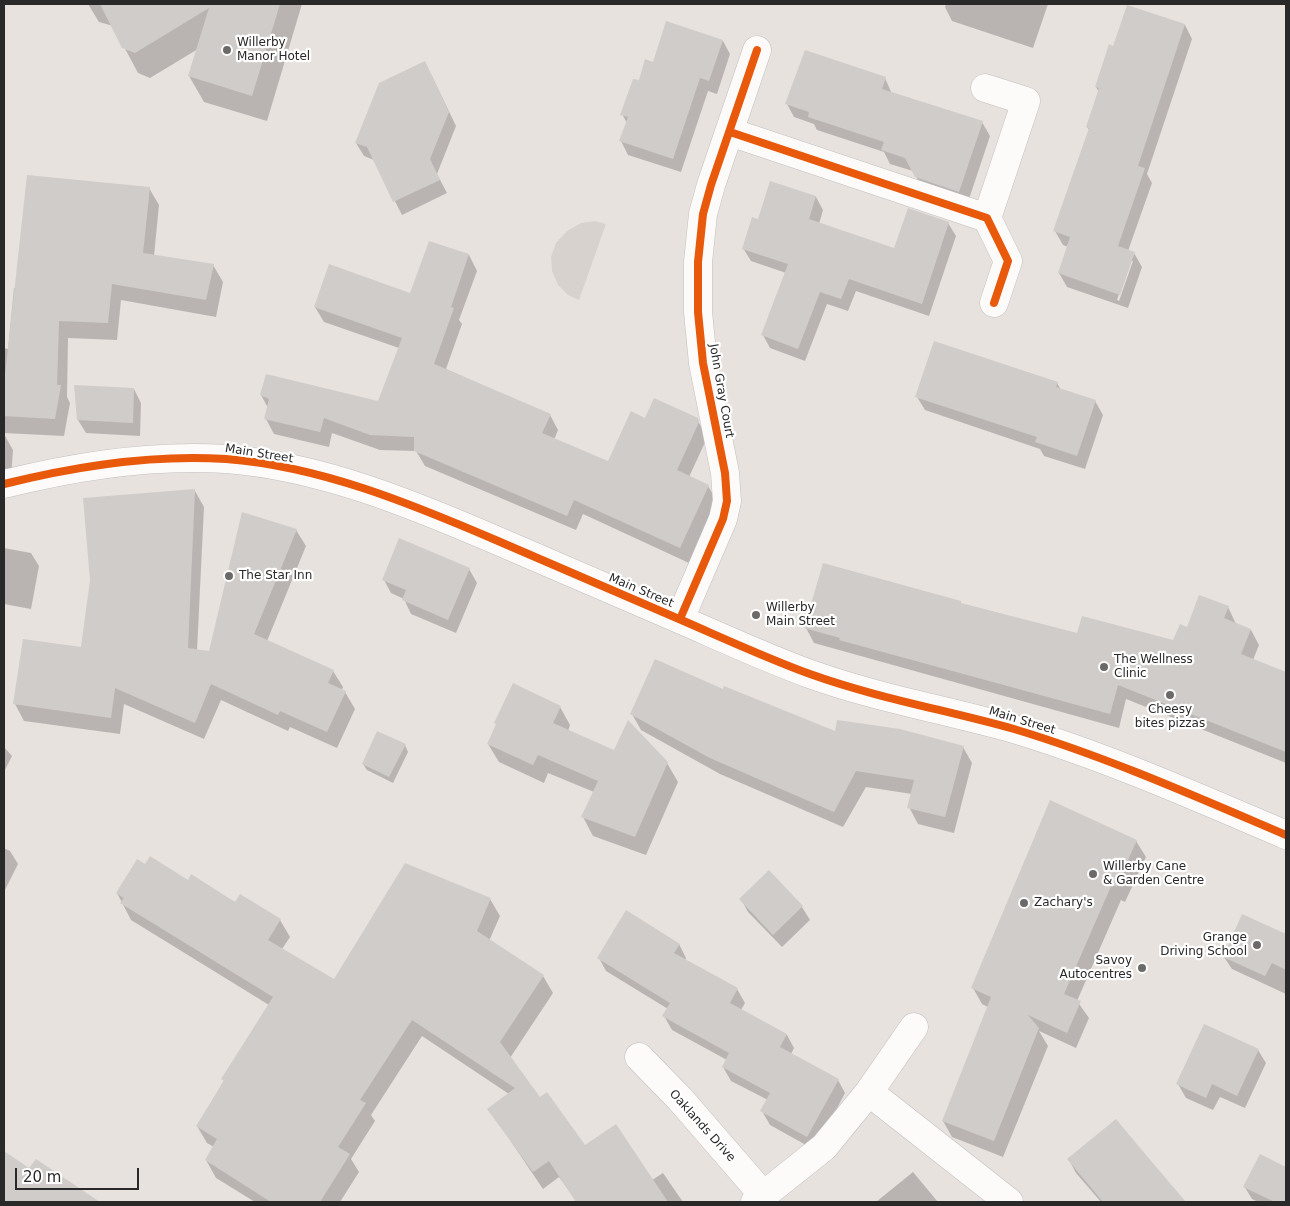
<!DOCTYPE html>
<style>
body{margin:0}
#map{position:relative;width:1290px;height:1206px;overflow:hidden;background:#e8e2de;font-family:"DejaVu Sans",sans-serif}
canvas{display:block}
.frame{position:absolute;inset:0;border:5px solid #292929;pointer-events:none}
.scale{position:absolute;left:15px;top:1168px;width:124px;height:22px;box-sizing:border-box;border:2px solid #292929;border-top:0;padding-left:6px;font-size:15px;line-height:18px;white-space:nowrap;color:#292929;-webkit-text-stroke:4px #fff;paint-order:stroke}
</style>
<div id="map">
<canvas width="1290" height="1206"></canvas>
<div class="frame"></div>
<div class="scale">20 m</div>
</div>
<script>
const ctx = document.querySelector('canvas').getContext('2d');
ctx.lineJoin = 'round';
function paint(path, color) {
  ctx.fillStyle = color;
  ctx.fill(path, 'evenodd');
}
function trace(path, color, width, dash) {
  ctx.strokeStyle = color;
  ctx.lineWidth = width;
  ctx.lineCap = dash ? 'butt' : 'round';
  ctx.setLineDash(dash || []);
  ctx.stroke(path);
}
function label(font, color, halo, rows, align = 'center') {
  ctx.font = font + ' "DejaVu Sans",sans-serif';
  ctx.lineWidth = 4.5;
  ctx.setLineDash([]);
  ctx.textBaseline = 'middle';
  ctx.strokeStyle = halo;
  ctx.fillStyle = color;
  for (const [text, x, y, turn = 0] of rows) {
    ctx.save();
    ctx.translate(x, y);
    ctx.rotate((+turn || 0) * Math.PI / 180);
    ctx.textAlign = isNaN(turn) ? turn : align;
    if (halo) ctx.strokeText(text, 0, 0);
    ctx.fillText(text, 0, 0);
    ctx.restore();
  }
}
const plaza = new Path2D(`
 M595,221L606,224L579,300L568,295L558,285L552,271L551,257L556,243L567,231L581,223Z`);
const shadow = new Path2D(`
 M88,4H302L267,121L204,102L189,76L198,49L150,78L138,73L113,26L99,22Z
 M946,4H1048L1033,48L952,21L945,7Z
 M1128,6L1185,25L1192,39L1147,174L1152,183L1128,251L1134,253L1142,267L1128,308L1067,287L1059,273L1068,247L1063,245L1055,231L1090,131L1087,127L1099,92L1096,87L1114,47ZM1130,261H1133L1119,301L1117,300Z
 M723,41L730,54L717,94L708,91L681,172L628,155L621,141L627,123L622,114L639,82L653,63Z
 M432,76L456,126L437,174L447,193L402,215L374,160L364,156L356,143Z
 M885,78L892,94L982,122L990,136L967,205L924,191L913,171L890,164L884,152L817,130L814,124L794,117L787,104Z
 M771,183L816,197L823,210L819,224L895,250L948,223L956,236L929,316L856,291L848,311L827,304L805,361L770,348L763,335L786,273L751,261L743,248L759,221Z
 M149,188L159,205L154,256L213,265L223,282L216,317L121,300L117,340L68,338L67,397L70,403L64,436L4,433V348L8,349L14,288H17Z
 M430,242L469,255L477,271L459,320L462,324L446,369L550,415L558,430L554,440L609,463L646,419H697L707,438L689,477L708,486L717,501L689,563L583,514L576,530L425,466L416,451L380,450L332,433L329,447L274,434L266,419L268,408L261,395L379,402L399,348L324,322L315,307L411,294Z
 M1057,383L1061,390L1095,401L1103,415L1085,469L1044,456L1040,449L925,410L917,397Z
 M134,389L141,403L140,436L86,433L78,420Z
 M4,434L13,450L11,478L4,477Z
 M195,491L204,507L197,651L210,653L296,530L306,546L267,641L333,671L343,687L342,690L345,692L355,709L337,748L290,727L288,731L221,700L204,739L124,704L120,734L24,721L15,704L82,648Z
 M4,548L31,553L39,566L31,609L4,604Z
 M469,569L477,583L456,633L411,614L404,599L391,593L384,580Z
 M962,605L1078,634L1173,642L1187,628L1228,607L1236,624L1251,630L1259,645L1253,660L1286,674V763L1126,699L1119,728L814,643L806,628Z
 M723,691L836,733L963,747L972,763L954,833L918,824L909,807L912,794L866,787L843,827L720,774L641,730L632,714Z
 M560,707L570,725L568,731L615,752L667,763L678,782L646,855L593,836L583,817L594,792L548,773L544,783L499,762L488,744L497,726L495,723Z
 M405,745L408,752L393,783L367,770L363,764Z
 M4,747L12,756L4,772Z
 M1136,841L1146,857L1125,902L1121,900L1077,1001L1089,1018L1076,1048L1039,1031L1048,1046L1003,1157L952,1137L943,1121L988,1007L982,1004L973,988Z
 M4,848L10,851L18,864L4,892Z
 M145,866L280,920L290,937L282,949L335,981L490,899L500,916L489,941L543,976L553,993L510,1058L540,1098L585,1147L652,1180L663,1173L683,1202H577L559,1177L543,1189L489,1109L509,1094L422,1036L371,1115L375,1121L351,1159L359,1172L340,1202H255L216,1178L206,1160L214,1147L207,1143L197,1126L269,1005L131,920L117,893Z
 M741,899L802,907L810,920L782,947L748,912Z
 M1243,915L1286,935V994L1232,969L1224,957Z
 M679,944L686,958L685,960L737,989L745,1003L741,1010L787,1035L794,1048L791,1054L838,1080L845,1093L815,1150L770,1125L762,1111L768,1100L731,1081L723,1067L727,1060L672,1030L664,1016L668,1009L606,971L599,958Z
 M1258,1050L1266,1063L1245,1108L1220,1097L1213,1110L1186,1098L1178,1084Z
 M1115,1120L1184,1202H1101L1076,1173L1069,1160Z
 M4,1153L30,1170L36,1160L98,1202H4Z
 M1260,1156L1286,1169V1202H1258L1252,1199L1244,1186Z
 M913,1172L938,1202H876Z`);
const building = new Path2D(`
 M100,4H280L252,96L188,76L209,8L135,53L122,48Z
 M1127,5L1185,24L1138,166L1145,168L1118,246L1135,252L1120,295L1058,273L1070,237L1053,231L1089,128L1086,127L1099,88L1095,87L1109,44L1113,46Z
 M666,21L723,40L709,81L700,78L673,159L619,141L628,117L620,115L633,79L639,80L645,59L653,62Z
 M805,50L886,77L882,89L983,121L959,192L915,177L905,158L881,150L884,142L808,117L809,112L785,104Z
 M425,61L449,112L430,159L440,180L393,202L367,147L355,143L379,83Z
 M27,175L150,187L143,253L214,264L206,300L112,284L108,323L59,321L57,385H61L55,419L4,416V384Z
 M770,181L816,196L809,219L894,248L908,208L949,222L922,304L849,279L841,299L820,292L798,349L761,335L788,264L742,249L752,217L758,219Z
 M429,241L469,254L451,307L454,308L434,364L551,414L542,433L608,461L631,411L645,418L654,398L698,418L699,422L677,470L709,485L680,548L574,500L567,516L414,451V437L370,435L324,418L320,432L264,419L269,399L260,395L266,374L378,401L402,338L314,307L329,264L410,293Z
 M934,341L1058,382L1056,387L1096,400L1077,456L1035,442L1037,437L915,397Z
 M74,385L134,388L133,423L77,420Z
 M195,489L188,648L209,651L242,512L297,529L254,634L334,670L328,683L346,691L327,732L280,711L278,715L211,684L195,723L115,688L111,718L13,704L23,639L81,647L90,580L83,498Z
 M399,538L470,568L448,620L402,600L406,590L382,580Z
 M823,563L961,601V603L1077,633L1082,616L1173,640L1180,624L1187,627L1199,595L1229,606L1224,618L1251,629L1241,654L1286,672V752L1118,685L1110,714L839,640L840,638L804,628Z
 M655,659L723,689L724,686L835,731L837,720L900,729L964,746L945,817L907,808L914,780L856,771L834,812L710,758L630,714Z
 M513,683L561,706L553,723L614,750L628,720L668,762L635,837L581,817L598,781L538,755L533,765L487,744L496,724L494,723Z
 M377,731L406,744L389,777L362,764Z
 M1050,800L1137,840L1116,887L1112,884L1064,994L1081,1001L1067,1033L1028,1015L1039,1028L994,1141L942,1121L991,997L971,988Z
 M150,856L188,880L191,874L235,902L240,894L281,919L268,940L334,979L405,863L491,898L477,931L544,975L500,1042L540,1097L547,1092L585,1145L616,1124L668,1202H576L549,1161L533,1172L487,1109L515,1088L412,1020L360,1100L366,1103L338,1147L350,1154L320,1202H271L205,1160L217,1139L196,1126L224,1081L221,1079L273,997L120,903L124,898L116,893L137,859L145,864Z
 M769,870L803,906L773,935L739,899Z
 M626,910L680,944L674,953L738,988L730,1003L787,1034L780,1047L839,1079L807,1137L760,1111L770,1093L722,1067L729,1053L662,1016L670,1003L597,958Z
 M1242,914L1286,934V970L1272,963L1265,976L1223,957Z
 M1204,1024L1259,1049L1237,1096L1212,1084L1206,1098L1176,1084Z
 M1116,1119L1146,1155L1186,1202H1103L1067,1159Z
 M4,1151L29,1168L36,1159L100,1202H4Z
 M1260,1154L1286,1167V1202H1275L1243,1187Z`);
const street = new Path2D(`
 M985,88L1026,101L987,218
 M730,132L987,218L1008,261L994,303
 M4,484C76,466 151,454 226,459C320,466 412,504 498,541C558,567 618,593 679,619C723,638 766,658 810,674C877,698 946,710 1014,729C1107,757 1197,797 1286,835
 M680,619L723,519L727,501L725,473L703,363L698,312V262L703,214L711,185L757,50
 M639,1057L680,1099L764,1196
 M869,1092L1009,1202
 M755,1202L824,1147L869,1092L914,1027`);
const cycleway = new Path2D(`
 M730,132L987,218L1008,261L994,303
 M4,484C76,466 151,454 226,459C320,466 412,504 498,541C558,567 618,593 679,619C723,638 766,658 810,674C877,698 946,710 1014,729C1107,757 1197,797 1286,835
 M680,619L723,519L727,501L725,473L703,363L698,312V262L703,214L711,185L757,50`);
const markers = [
 [227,50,5,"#6c6a68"],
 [229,576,5,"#6c6a68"],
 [756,615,5,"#6c6a68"],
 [1104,667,5,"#6c6a68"],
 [1170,695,5,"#6c6a68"],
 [1093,874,5,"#6c6a68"],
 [1024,903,5,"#6c6a68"],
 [1257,945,5,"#6c6a68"],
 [1142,968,5,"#6c6a68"]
];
const poiNames = [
 ["Willerby",237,43],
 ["Manor Hotel",237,57],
 ["The Star Inn",239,576],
 ["Willerby",766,608],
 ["Main Street",766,622],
 ["The Wellness",1114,660],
 ["Clinic",1114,674],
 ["Cheesy",1170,710,"center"],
 ["bites pizzas",1170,724,"center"],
 ["Willerby Cane",1103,867],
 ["& Garden Centre",1103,881],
 ["Zachary's",1034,903],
 ["Grange",1247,938,"right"],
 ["Driving School",1247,952,"right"],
 ["Savoy",1132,961,"right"],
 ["Autocentres",1132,975,"right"]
];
const streetNames = [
 ["John Gray Court",721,391,80],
 ["Main Street",259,454,9],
 ["Main Street",641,591,23],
 ["Main Street",1022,721,17],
 ["Oaklands Drive",702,1126,48]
];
paint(plaza, '#d8d2ce');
paint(shadow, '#0003');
paint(building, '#d0ccc9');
trace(street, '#c1bfc0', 29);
trace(street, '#fcfbfa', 28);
trace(cycleway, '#e8590c', 8);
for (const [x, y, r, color] of markers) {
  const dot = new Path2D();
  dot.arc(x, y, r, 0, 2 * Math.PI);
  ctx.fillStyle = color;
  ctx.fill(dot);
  trace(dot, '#fff', 2);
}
label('12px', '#292929', '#fff', poiNames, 'left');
label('12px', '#292929', '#fff', streetNames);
</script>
